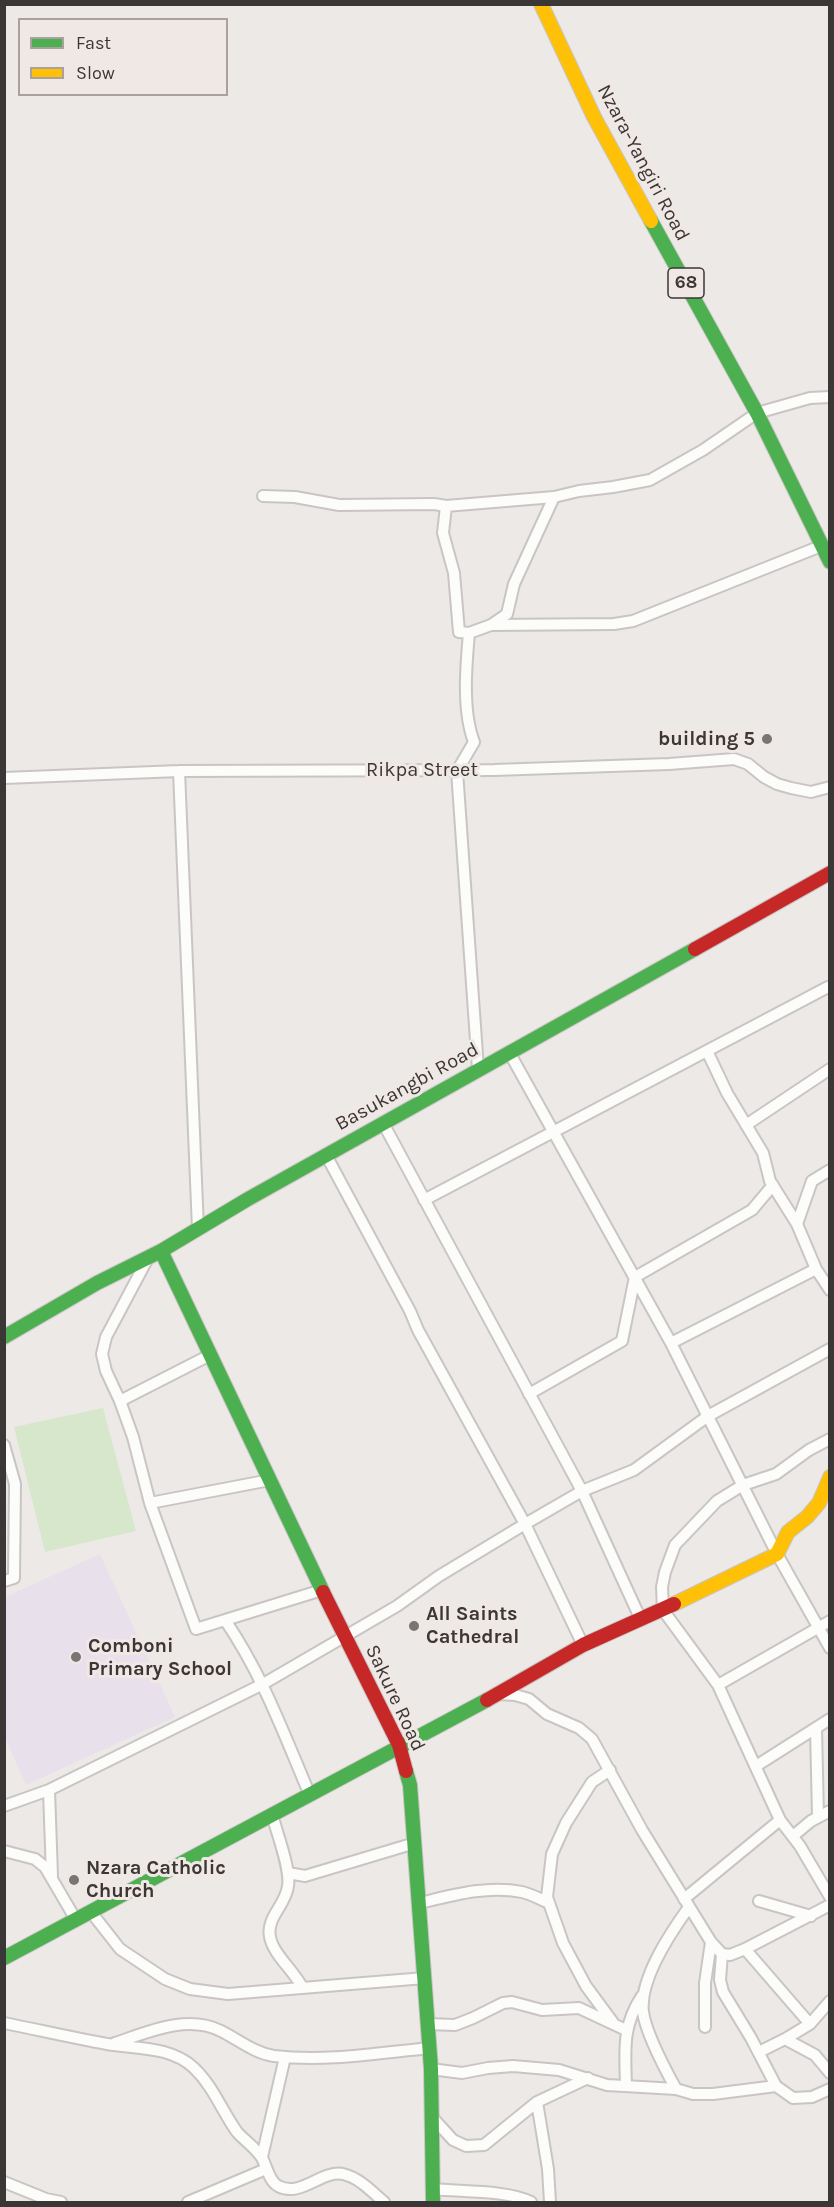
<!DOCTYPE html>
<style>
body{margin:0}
#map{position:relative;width:834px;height:2207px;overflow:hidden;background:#ede9e7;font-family:Karla,sans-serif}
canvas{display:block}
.frame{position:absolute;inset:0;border:6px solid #3b3736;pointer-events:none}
.legend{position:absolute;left:18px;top:18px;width:210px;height:78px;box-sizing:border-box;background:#f0e8e4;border:2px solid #a8a19e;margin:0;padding:8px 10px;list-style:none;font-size:18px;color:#3b3736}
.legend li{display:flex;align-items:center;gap:12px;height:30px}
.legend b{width:30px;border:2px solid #a8a19e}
</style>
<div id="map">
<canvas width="834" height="2207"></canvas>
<div class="frame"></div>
<ul class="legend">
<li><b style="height:8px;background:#4caf50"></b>Fast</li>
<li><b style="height:8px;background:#ffc107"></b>Slow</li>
</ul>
</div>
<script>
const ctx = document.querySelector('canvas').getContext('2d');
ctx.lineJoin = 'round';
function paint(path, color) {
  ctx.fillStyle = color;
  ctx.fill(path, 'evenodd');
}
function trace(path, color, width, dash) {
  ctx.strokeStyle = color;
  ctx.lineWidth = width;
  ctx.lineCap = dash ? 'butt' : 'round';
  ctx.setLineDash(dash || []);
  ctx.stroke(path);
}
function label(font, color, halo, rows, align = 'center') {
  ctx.font = font + ' Karla,sans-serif';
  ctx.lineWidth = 6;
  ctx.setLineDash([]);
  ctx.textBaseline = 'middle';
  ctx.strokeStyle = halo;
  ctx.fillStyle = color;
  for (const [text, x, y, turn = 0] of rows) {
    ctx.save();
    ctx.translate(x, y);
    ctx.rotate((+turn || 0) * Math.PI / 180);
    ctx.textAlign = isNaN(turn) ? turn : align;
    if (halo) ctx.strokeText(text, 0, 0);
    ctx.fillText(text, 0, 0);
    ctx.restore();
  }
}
const education = new Path2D(`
 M100,1554L175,1717L26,1785L5,1738V1597Z`);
const green = new Path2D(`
 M103,1408L136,1531L45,1552L14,1427Z`);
const street = new Path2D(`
 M263,496L295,497L339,505L434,504L446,506L554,497
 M446,506L443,533L454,573L459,632L469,633
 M491,625L614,624L633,621L821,546
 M179,771L198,1229
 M4,778L179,771L494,770L669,764L734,759L748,764L764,777L777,784L791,788L811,792L830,787
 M707,1051L727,1093L763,1153L770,1181L797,1224L816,1269L830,1290
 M509,1052L671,1343L777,1554L830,1648
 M478,1069L457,771L474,742C462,711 466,666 469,633L491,625L507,614L514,584L554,497L579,491L613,487L650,480L703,450L757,413L810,398L830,397
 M383,1123L582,1491L641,1620
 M746,1125L830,1069
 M326,1155L410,1311L418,1330L525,1524L583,1645
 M424,1200L828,987
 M797,1224L812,1181L830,1170
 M148,1258L106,1337L102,1354L106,1371L120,1401L133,1437L150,1503L196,1629L322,1590
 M671,1343L816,1269
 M529,1394L622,1341L635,1277L752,1210L773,1185
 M120,1401L210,1355
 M830,1439L809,1450L776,1474L743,1485L717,1501L675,1545L665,1572L662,1587L663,1610L718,1685L780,1820L800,1846L830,1897
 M4,1445L15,1484L14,1578L4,1581
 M150,1503L270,1480
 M225,1620C262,1674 284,1734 309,1793
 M718,1685L830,1621
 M498,1694L515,1695L529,1699L547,1714L579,1728L592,1739L642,1830L711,1942L722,1954L730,1955L745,1949L830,1905
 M816,1728L818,1817
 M756,1766L830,1719
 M610,1770L592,1782L566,1823L552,1854L547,1897L563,1943L586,1986L614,2024
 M49,1790L52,1876
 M4,1806L49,1790L263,1684L397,1606L439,1576L525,1524L582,1491L634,1470L708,1416L830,1349
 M272,1814C276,1831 291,1869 288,1886C286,1905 266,1917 270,1937C273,1954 294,1971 302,1987
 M793,1836L811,1821L830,1811
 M4,1851L35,1859L45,1867L76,1920
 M288,1873L305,1876L415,1843
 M684,1899L780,1820
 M759,1901L811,1916
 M420,1903C453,1895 488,1885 522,1892C531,1894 540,1899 549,1903
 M91,1912L120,1949L165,1979L190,1989L228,1994L425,1978
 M745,1949L810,2024
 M722,1954L720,1980L723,1992L751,2038L776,2086L793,2098L812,2097L830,2089
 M4,2023C39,2030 73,2038 107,2044C136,2049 171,2046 194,2068C213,2086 222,2111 237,2132C245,2141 256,2148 262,2158C267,2167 269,2181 278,2186C301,2198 321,2170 343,2174C360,2178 372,2192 384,2202
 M428,2024L455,2025L473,2018L503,2003L512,2002L542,2010L579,2008L626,2030
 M705,2027V1983L711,1942
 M785,2039L815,2055L830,2073
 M115,2043C148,2032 187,2014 221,2031C239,2040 254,2053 274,2056C326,2062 378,2053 430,2048
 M759,2052L785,2039L810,2024L830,2001
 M431,2069L462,2073L488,2068L513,2066L559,2070L607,2085L676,2089L693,2094H713L776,2086
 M626,2085C625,2050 622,2026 642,1996
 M676,2089C665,2069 646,2034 643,2012C639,1979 671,1932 689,1907
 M537,2102L548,2169L550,2202
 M432,2117L453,2140L466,2146L484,2145L537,2102L588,2078
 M262,2157L285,2057
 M4,2182L46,2199L61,2202
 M433,2189C461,2192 508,2190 531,2202
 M188,2202L266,2169`);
const fast = new Path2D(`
 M651,221L757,413L830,562
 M161,1251L323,1592
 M4,1337L97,1283L161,1251L248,1199L695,949
 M406,1771L410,1785L431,2069L433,2202
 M4,1958L487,1700`);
const slow = new Path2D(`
 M541,4L594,117L651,221
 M674,1604L777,1554L788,1532L807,1517L819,1503L830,1477`);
const jam = new Path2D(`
 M695,949L830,873
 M323,1592L399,1745L406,1771
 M487,1700L583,1645L674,1604`);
const markers = [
 [767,739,6,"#797574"],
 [414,1626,6,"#797574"],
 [76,1657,6,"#797574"],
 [74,1880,6,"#797574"]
];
const shields = [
 [686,283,36]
];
const shieldNames = [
 ["68",686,283]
];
const streetNames = [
 ["Nzara-Yangiri Road",643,163,62],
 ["Rikpa Street",422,770],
 ["Basukangbi Road",407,1087,-29],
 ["Sakure Road",395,1698,65]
];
const poiNames = [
 ["building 5",755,739,"right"],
 ["All Saints",426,1614],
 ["Cathedral",426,1637],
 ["Comboni",88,1646],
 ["Primary School",88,1669],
 ["Nzara Catholic",86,1868],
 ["Church",86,1891]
];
paint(education, '#e8e1ec');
paint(green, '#d7e7cc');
trace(street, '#c9c5c4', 14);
trace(fast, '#c9c5c4', 16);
trace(slow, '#c9c5c4', 16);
trace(jam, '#c9c5c4', 16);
trace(street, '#fcfcfb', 10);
trace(fast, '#4caf50', 14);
trace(slow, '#ffc107', 14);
trace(jam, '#c62828', 14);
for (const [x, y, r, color] of markers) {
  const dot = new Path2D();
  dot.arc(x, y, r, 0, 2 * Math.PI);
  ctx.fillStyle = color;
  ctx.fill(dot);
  trace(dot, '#f0e8e4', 2);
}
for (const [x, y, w] of shields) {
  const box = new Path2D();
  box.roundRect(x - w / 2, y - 15, w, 30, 4.5);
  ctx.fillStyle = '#f0e8e4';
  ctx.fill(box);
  trace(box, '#3b3736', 1.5);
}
label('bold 18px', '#3b3736', null, shieldNames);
label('20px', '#3b3736', '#f0e8e4', streetNames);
label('bold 20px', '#3b3736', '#f0e8e4', poiNames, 'left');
</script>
